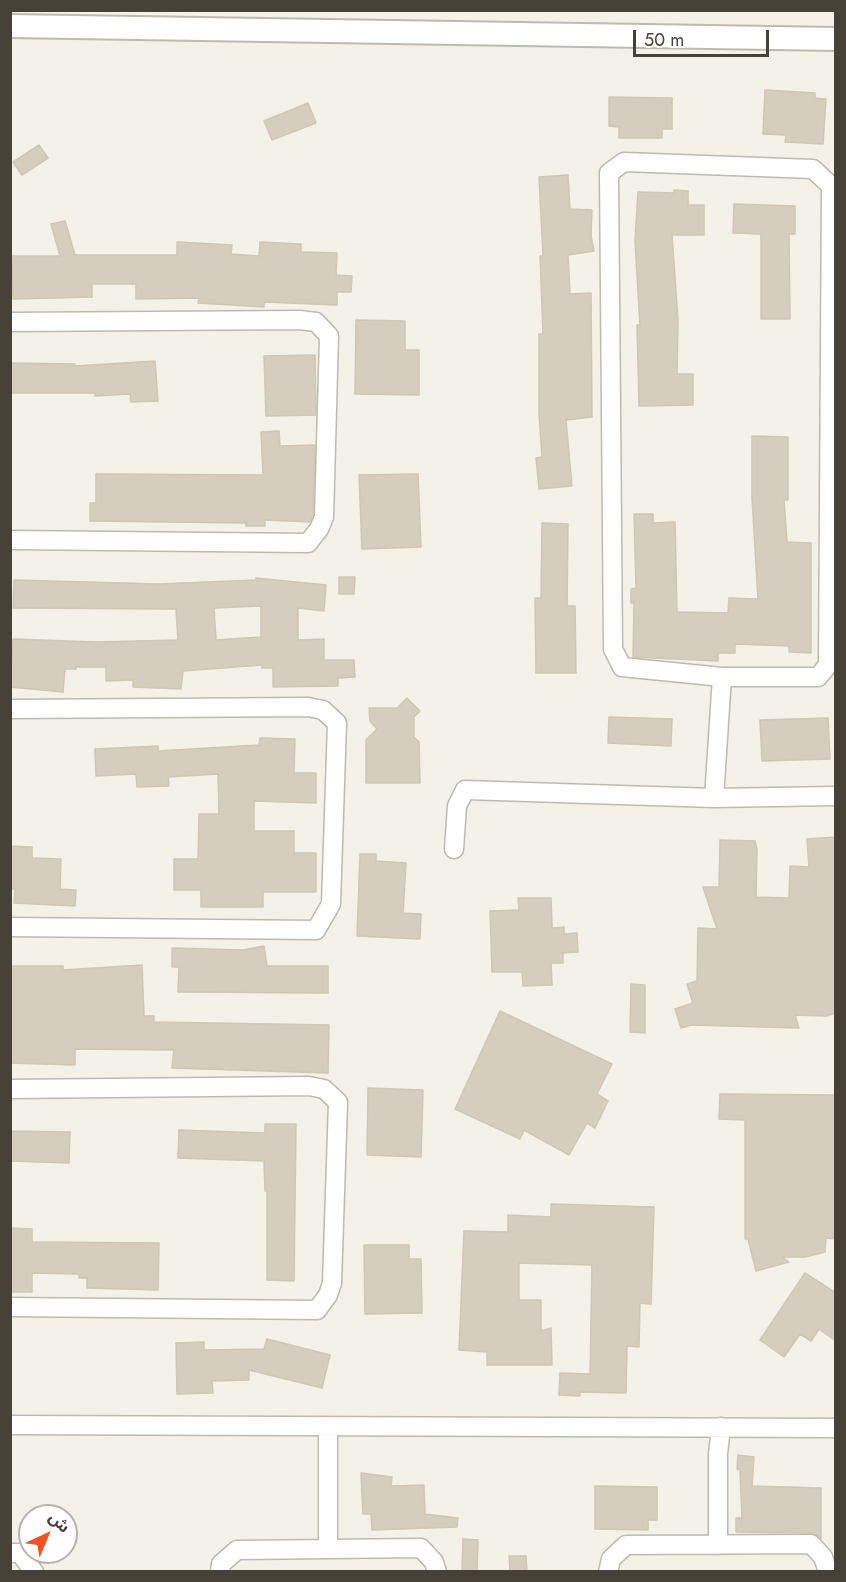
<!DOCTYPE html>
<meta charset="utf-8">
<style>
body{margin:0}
#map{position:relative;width:846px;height:1582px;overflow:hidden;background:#f4f1e9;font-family:Jost,"Noto Sans Arabic",sans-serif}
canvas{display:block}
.frame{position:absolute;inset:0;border:12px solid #474238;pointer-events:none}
.north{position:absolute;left:18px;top:1504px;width:60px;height:60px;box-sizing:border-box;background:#fff;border:2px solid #b5b3af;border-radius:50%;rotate:44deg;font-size:16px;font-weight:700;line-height:24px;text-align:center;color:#474238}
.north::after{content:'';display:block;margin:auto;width:21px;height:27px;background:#f25122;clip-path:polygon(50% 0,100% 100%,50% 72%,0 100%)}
.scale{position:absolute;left:633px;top:30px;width:136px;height:27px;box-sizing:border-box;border:3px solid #474238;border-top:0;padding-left:8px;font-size:18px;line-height:21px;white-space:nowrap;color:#474238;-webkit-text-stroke:4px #fff;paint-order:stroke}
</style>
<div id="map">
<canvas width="846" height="1582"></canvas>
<div class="frame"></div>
<div class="north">ش</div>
<div class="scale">50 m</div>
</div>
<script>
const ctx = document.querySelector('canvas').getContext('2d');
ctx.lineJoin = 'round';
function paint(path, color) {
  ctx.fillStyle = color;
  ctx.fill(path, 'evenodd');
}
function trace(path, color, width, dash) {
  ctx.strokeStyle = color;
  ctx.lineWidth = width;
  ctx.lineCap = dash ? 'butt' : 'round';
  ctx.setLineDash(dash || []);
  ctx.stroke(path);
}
const building = new Path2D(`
 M765,90L815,93V98L826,99L823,144L785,142L786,135L763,134Z
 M609,97L672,98V129H662V138H619V127L609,126Z
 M308,103L316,123L272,140L264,121Z
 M39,145L48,158L22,175L13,162Z
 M568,175L570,209L592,210L591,236L594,251L568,255L570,294L591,293L592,417L566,420L572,486L539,489L536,458L542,457L539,414V334H543L540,256H543L539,177Z
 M674,190L688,191V205H704V235H672L678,320L677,374H693V405L639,406L637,325H640L635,242L638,192L674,193Z
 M734,204L795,206V234H789L790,319H761V234L733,233Z
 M65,221L75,255H177V242L232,245L231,254L259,256L260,242L301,244V252L337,253L336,275L352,276L351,292H337V305L264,302V307L198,303L199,298L136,299V284H92V297L13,299L12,256H60L51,224Z
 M356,320L405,321V350H419V395L355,394Z
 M315,355L316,415L266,416L264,356Z
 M155,361L158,401L131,402L130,394L95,396V393H11V363L75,364V366Z
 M279,431L280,446L315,445L313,515L310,522L265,520V526H246V523L90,521V503H96V474L263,475L261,432Z
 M752,436L788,437V500H784L787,542L811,543V653L789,652V646L735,644V653H718V661L633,657L634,603H631V589L636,588L634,514H653V523L675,522L677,612L728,613L729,598L758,599L752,497Z
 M418,474L421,547L362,549L359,475Z
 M542,523L568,524L567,606H575L576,673H536L535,598H541Z
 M339,577H355L354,594H339Z
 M256,578L326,585L324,611L298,608V640L324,639V660H354L355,677L338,678V686L273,687V668H262V665L183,671L181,689L133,687V680L106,681V667H76V669H65L63,692L10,687L13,639L96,642L178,640L176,609L13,608L14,580L158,584L256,580ZM261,606V637L216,640L214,608Z
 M407,698L420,711L414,717V737L419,742L420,783H366V740L377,729L370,721L369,708H397Z
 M609,717L672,719L671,746L608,743Z
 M828,718L830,759L762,761L760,720Z
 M260,738L295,739L294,773H316V803L254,801V831H294V853H316V892H263V907H201V890H174V859H198L199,814H219L218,774L168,777L169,786L137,787L136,774L96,776L95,749L158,746V751L259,745Z
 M836,837V1013L826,1016L795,1015L799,1028L691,1025L681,1028L675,1009L693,1003L687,984L697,981L698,928L717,929L703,887H719L720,840L755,841L757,850L756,897L789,898L790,866L809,867L807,839Z
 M10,846L32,847V858L61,859L60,889L76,890L75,906L14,903L15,889H10Z
 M360,854H376V861L406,863L403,913L421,914L420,939L357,936Z
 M518,898H551L552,928L564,927V934L577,933L578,952L563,953V963H551L552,985L523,986L522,972H492L490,911L519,910Z
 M264,946L267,966H328V993L178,992L179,967H172V948L243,950Z
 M142,965L144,1016H154V1022L329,1025L328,1073L172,1068L174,1050L75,1049V1065L10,1063V966H63V970Z
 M631,984L645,985V1033L630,1032Z
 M500,1011L612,1064L597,1094L608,1101L595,1128L587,1123L569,1155L524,1130L520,1139L455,1109Z
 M368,1088L423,1090L421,1157L367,1155Z
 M720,1094L836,1095V1239L826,1238L825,1252L805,1257H782L789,1262L756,1271L748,1239H745V1120L719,1119Z
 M265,1124H296L294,1281L267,1280V1191H265L264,1161L178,1158L179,1130L265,1133Z
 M10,1131L70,1132L69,1163L10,1161Z
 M551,1204L654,1207L651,1304L640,1303L639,1347L627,1346L626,1393L580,1392V1396L559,1395L560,1373L590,1374L592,1265L519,1263V1300H541V1331L551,1328L552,1365H487V1352L459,1350L464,1231L508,1232V1215L551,1217Z
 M10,1228L32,1229V1242L159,1243L158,1290L87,1288V1278H79V1274L32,1273V1292H10Z
 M364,1245H409V1259H421L422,1313L365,1314Z
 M805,1273L836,1293V1341L819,1329L811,1341L800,1334L784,1357L760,1340Z
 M267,1339L330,1355L322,1388L249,1370V1380L212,1381L213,1393L177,1394L176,1343L204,1342V1350L264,1349Z
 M738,1455L754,1457L752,1486L821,1488V1539L811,1533L736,1532V1518H742L740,1470L737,1469Z
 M361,1473L392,1477L391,1486L424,1485L425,1514L458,1518L457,1527L372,1530L371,1514H363Z
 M595,1486L657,1487V1520H648V1530L595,1529Z
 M463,1539L478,1540L477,1572H462Z
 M509,1556H526L527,1572H510Z`);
const minor = new Path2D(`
 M624,162L813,169L831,186L828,665L818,677H722L622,667L613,649L609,173Z
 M10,322L300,320L316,322L329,336L324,517L319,529L308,543L10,540
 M10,709L308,707L323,710L337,723L331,904L316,930L10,927
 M714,798L722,677
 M454,849L457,806L465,790L714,798L836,796
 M10,1089L309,1086L324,1089L338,1102L332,1283L328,1295L317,1310L10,1307
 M10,1425L836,1428
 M328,1426V1549
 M718,1545V1454L721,1427
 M10,1553H20L34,1572
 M220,1572L221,1564L237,1550L421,1548L434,1562L437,1572
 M608,1572L611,1559L626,1545L811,1544L823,1557L828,1572`);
const tertiary = new Path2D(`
 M10,26L836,39`);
paint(building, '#d5cebf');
trace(building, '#d0c6b2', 1.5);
trace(minor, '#bfbaac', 21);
trace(tertiary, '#bfbaac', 26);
trace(minor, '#fff', 18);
trace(tertiary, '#fff', 22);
</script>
